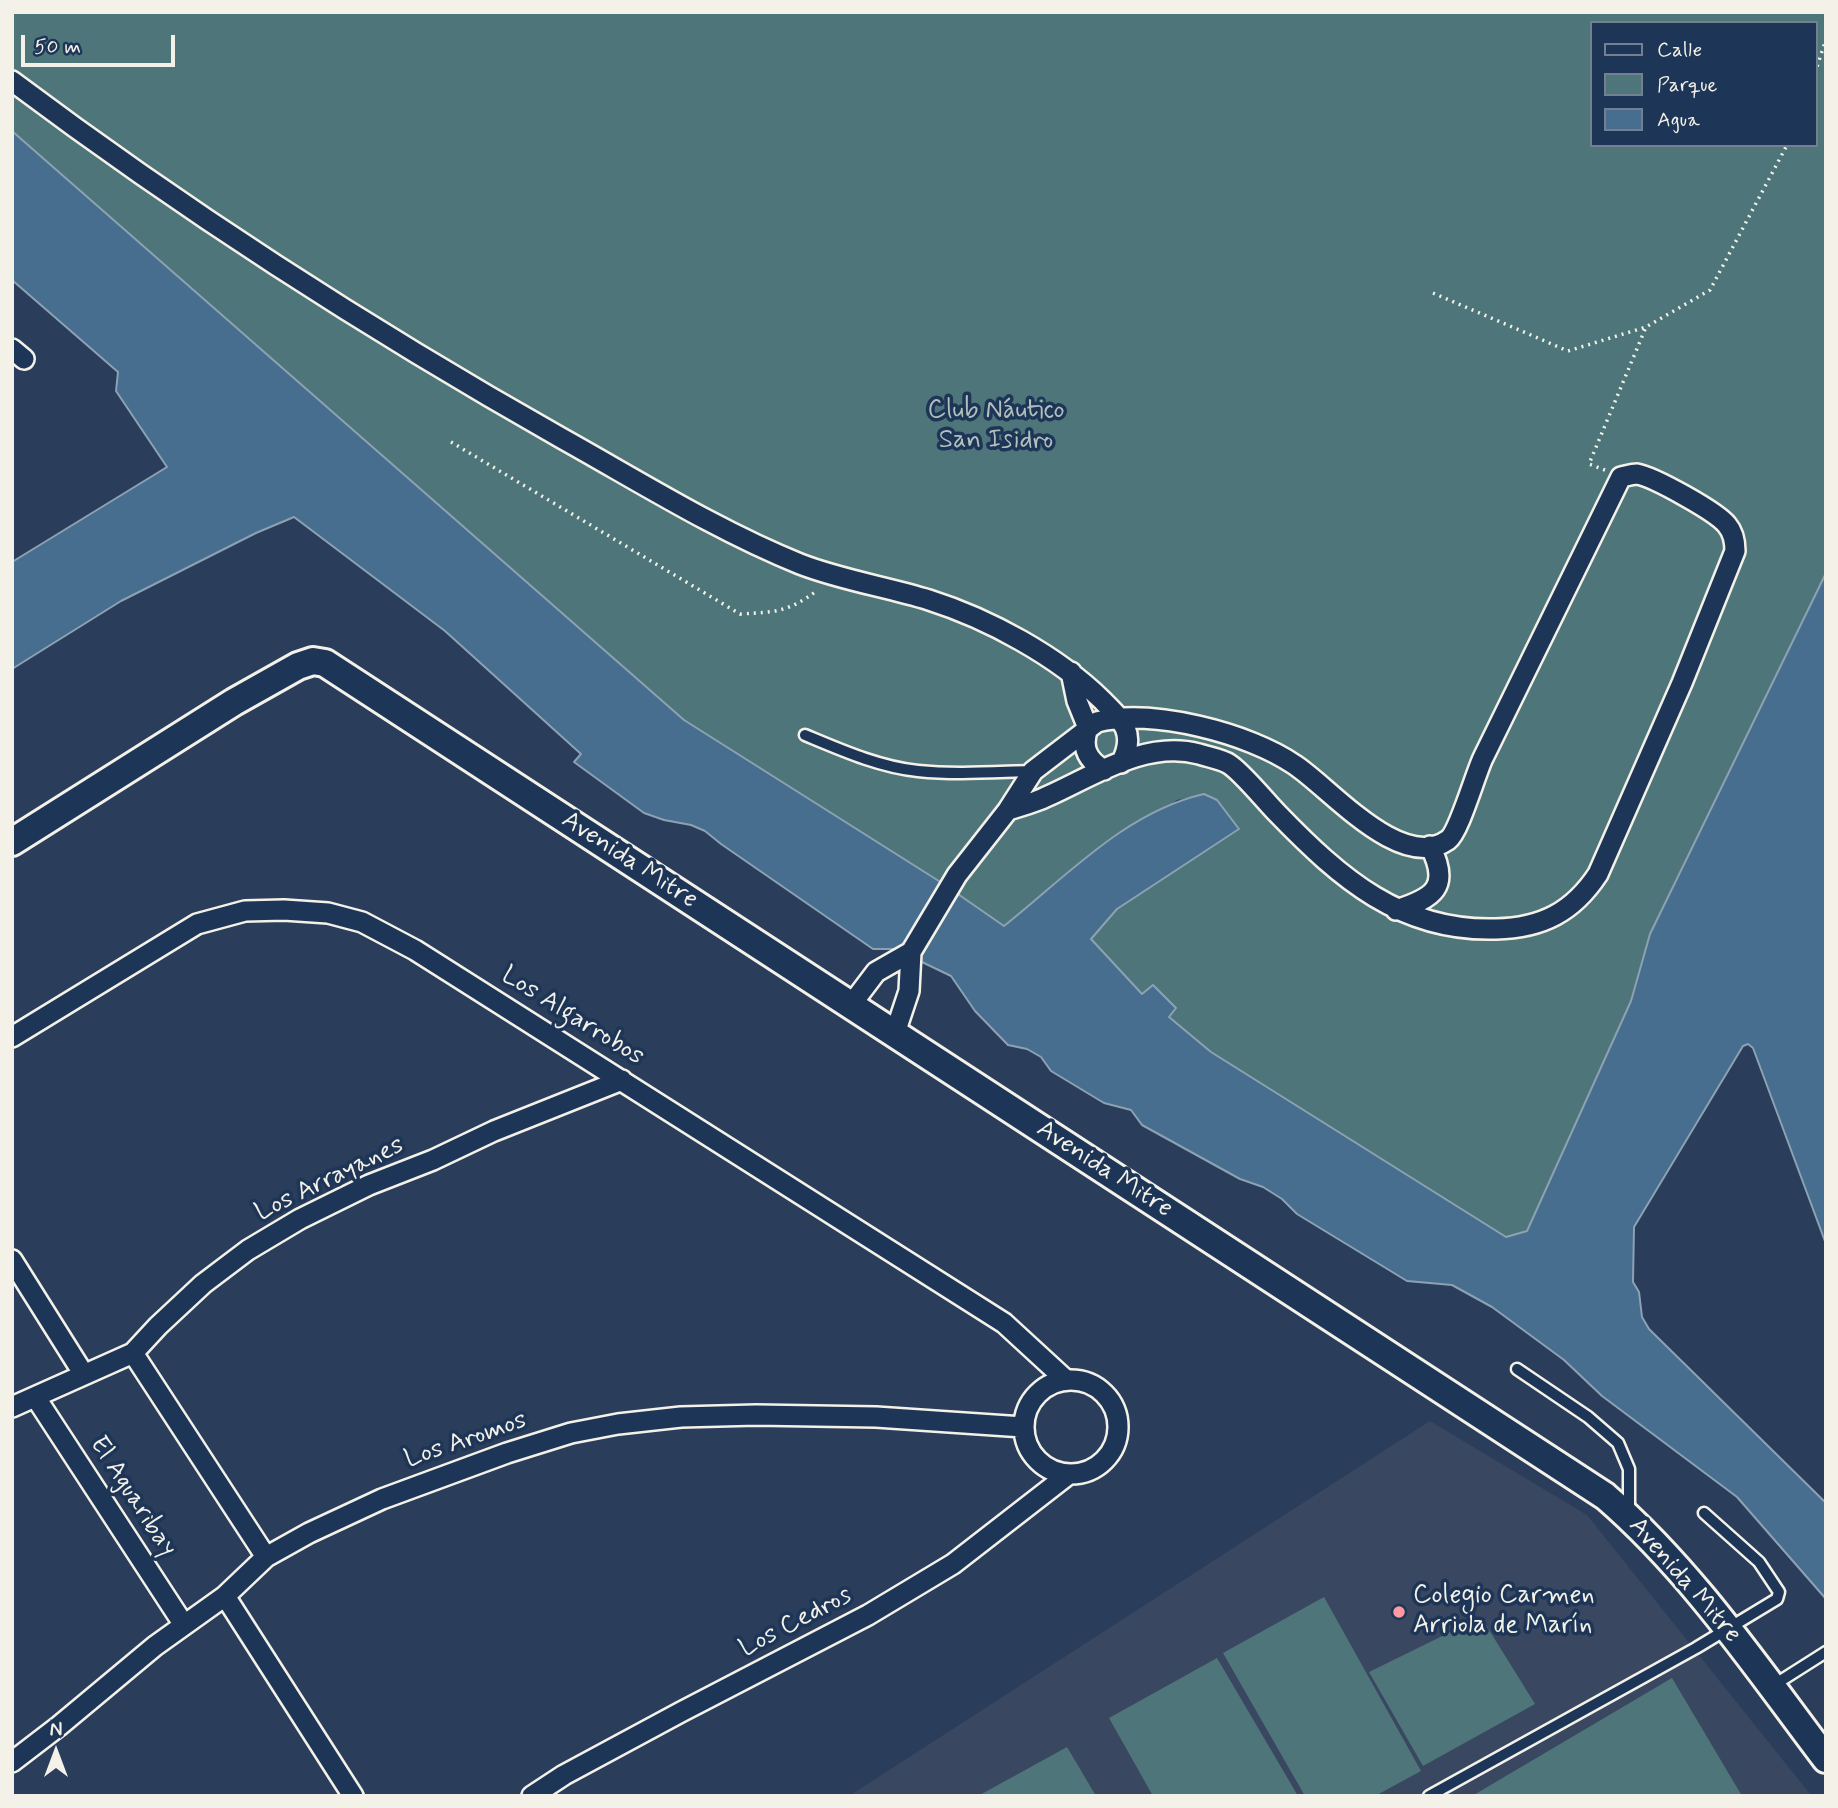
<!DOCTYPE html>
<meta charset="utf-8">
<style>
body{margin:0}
#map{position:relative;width:1838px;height:1808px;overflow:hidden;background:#2a3d5b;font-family:Mynerve,sans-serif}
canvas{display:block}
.frame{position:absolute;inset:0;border:14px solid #f4f1e8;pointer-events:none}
.legend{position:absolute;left:1590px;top:21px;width:228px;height:126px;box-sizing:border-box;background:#1d3557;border:2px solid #738091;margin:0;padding:9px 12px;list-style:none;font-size:21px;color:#f4f1e8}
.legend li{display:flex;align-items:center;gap:14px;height:35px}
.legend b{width:35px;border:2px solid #738091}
.north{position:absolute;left:21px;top:1717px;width:70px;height:70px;-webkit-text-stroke:5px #1d3557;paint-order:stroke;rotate:0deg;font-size:19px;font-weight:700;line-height:28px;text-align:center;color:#f4f1e8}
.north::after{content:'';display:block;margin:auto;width:24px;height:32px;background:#f4f1e8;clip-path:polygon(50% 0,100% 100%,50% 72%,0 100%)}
.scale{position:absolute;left:21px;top:35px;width:154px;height:32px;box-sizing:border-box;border:4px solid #f4f1e8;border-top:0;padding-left:9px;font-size:21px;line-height:24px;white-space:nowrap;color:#f4f1e8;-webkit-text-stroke:5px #1d3557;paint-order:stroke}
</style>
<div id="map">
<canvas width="1838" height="1808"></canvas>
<div class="frame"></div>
<ul class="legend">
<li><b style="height:9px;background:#1d3557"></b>Calle</li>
<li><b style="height:19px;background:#4e767a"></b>Parque</li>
<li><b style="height:19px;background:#476e8f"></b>Agua</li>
</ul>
<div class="north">N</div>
<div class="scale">50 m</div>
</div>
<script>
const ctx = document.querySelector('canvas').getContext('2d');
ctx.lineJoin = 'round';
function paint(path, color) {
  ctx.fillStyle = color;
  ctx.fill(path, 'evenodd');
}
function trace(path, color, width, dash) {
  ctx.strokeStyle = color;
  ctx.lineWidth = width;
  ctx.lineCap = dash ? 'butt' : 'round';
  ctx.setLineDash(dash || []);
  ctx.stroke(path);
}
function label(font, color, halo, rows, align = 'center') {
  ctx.font = font + ' Mynerve,sans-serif';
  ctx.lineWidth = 7;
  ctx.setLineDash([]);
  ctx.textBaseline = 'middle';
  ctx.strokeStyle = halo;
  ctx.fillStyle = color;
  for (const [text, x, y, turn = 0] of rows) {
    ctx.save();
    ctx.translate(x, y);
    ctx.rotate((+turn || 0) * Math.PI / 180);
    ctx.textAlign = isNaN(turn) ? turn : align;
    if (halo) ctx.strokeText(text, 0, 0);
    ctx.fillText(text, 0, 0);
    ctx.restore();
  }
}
const built = new Path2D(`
 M1430,1421L1587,1515L1810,1794L849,1796Z`);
const green = new Path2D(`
 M12,12H1826V573L1650,934L1631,1001L1526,1232L1506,1237L1211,1052L1169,1017L1176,1008L1154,986L1142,994L1091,939L1117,909L1239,830L1217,800L1204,794L1177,800L1044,895L1004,926L942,883L684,720L12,131ZM1591,23H1815V145H1591Z
 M1324,1597L1421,1771L1375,1796H1305L1223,1653Z
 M1481,1617L1535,1704L1423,1766L1369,1672Z
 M1217,1658L1298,1796H1153L1109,1718Z
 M1672,1678L1742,1796H1472Z
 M1067,1747L1096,1796H978Z`);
const water = new Path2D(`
 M12,131L684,720L942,883L1004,926C1066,877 1125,812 1204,794L1217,800L1239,829L1117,909L1091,939L1142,994L1153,985L1176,1008L1169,1017L1211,1052L1506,1237L1527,1231L1631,1001L1650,934L1826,573V1244L1753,1048L1748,1044L1743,1046L1634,1227L1633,1282L1639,1292L1642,1317L1649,1329L1826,1503V1599L1737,1497L1602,1396L1564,1360L1492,1307L1452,1285L1407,1281L1297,1214L1282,1199L1263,1187L1240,1179L1142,1125L1131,1110L1104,1103L1051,1071L1041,1057L1027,1049L1008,1045L975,1011L951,976L895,949H873L721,844L705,831L691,825L664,820L644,813L574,762L581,754L445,631L294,517L256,533L121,601L12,669V562L167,467L116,391L118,372L12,280Z`);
const path = new Path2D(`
 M1815,73L1826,39
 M1433,293L1568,351L1646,327L1710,290L1787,145
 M451,442L740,614C777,612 788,612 818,590
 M1605,470L1589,464L1646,327`);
const lane = new Path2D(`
 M805,735C841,750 879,767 918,771C956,775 994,772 1032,771
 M1517,1369L1588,1417L1618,1443L1629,1469V1512
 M1774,1685L1826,1652
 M1429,1796L1696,1648L1777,1599L1779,1592L1759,1562L1704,1513`);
const street = new Path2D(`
 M12,81C188,213 372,331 563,439C640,482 718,531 800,564C841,580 887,587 929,600C989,619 1057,656 1102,700C1122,720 1137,733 1121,763
 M12,349L24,359
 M1071,672L1077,701L1088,728C1081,747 1087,760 1104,770
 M1396,910C1434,898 1451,887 1430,846
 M851,1005L876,972L911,952L957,875L1008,810L1033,771L1097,722C1151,708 1249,733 1295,765C1330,788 1401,873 1448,840C1459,832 1475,775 1483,758C1529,664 1575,570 1621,477C1626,476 1632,474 1637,474C1654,477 1717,512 1727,525C1733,532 1735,542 1735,551L1682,683L1598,874C1573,912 1542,928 1496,929C1401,932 1340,878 1278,814C1266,802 1242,772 1229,764C1221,759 1208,757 1199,754C1142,739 1088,780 1039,800C1029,804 1018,807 1008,810
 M895,1033L909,991L911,952
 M12,1037L197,924L245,911L284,910L328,913L362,922L415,950L1004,1323L1066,1380
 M12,1260L83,1373
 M133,1353L266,1557
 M1024 1427a47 47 0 1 1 94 0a47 47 0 1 1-94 0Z
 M36,1398L184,1625
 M12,1407L133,1353L158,1326L203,1284L248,1250L300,1219L369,1185L433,1160L494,1131L622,1080
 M225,1596L353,1796
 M12,1762L59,1726L155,1646L225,1596L266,1557L309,1533L382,1499L507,1453L571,1433L618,1424L681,1417L756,1415L876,1417L1023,1427
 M532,1796L564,1775L681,1712L868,1615L953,1564L1069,1474`);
const secondary = new Path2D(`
 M12,842L234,702L298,666L313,661L325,663L1605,1496C1692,1571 1757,1668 1826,1759`);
const markers = [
 [1399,1612,7,"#ff9aa2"]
];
const parkNames = [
 ["Club Náutico",996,412],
 ["San Isidro",996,442]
];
const streetNames = [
 ["Avenida Mitre",629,861,33],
 ["Los Algarrobos",572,1017,32],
 ["Avenida Mitre",1104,1170,33],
 ["Los Arrayanes",330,1180,-26],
 ["Los Aromos",466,1441,-19],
 ["El Aguaribay",132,1497,57],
 ["Avenida Mitre",1684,1581,49],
 ["Los Cedros",796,1623,-28]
];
const poiNames = [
 ["Colegio Carmen",1413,1597],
 ["Arriola de Marín",1413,1627]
];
paint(built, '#3a4760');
paint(green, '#4e767a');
paint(water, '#476e8f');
trace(water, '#8ca2b3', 2);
trace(lane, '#f4f1e8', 15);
trace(street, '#f4f1e8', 24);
trace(secondary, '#f4f1e8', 32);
trace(path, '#f4f1e8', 3.5, [2, 5]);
trace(lane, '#1d3557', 10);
trace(street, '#1d3557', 19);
trace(secondary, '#1d3557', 26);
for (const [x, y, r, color] of markers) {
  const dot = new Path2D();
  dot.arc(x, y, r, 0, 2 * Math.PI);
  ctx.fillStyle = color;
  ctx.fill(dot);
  trace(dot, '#1d3557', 2.5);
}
label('26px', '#b2c0bc', '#1d3557', parkNames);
label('26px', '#f4f1e8', '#1d3557', streetNames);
label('26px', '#f4f1e8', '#1d3557', poiNames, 'left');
</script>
